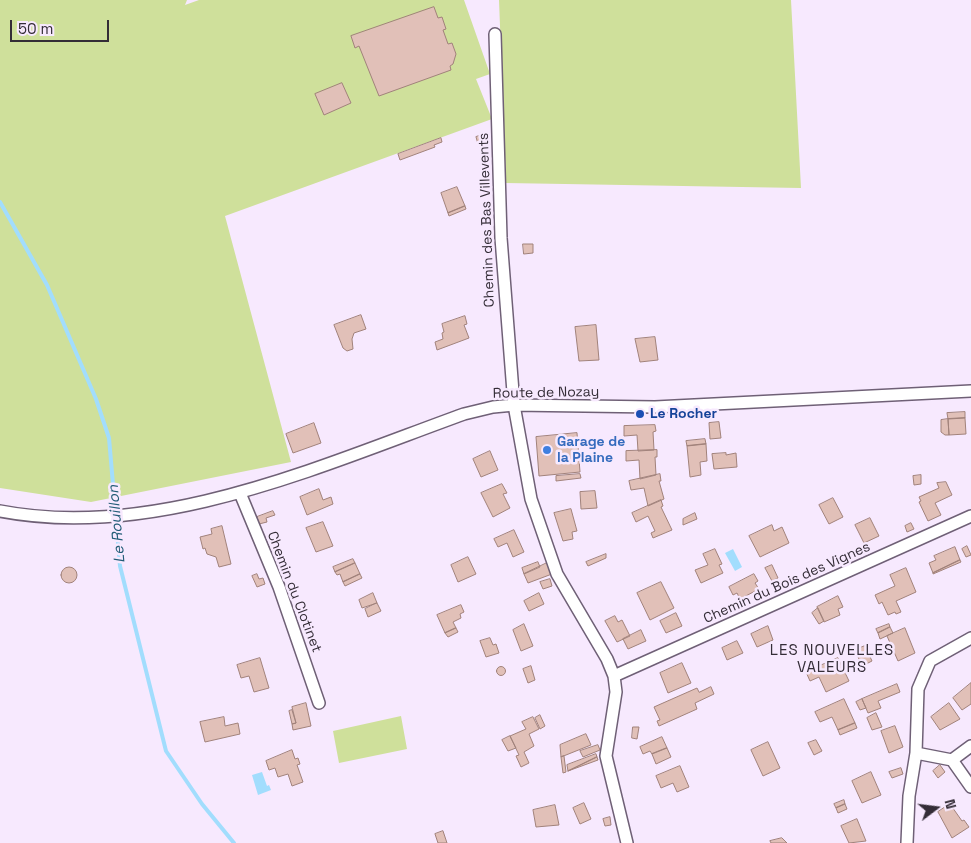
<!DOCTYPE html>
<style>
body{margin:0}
#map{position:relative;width:971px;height:843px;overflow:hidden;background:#f7e9fe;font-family:"Space Grotesk",sans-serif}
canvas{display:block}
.north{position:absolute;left:911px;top:783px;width:50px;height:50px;-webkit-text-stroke:4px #f7e9fe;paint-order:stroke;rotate:75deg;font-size:14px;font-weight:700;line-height:20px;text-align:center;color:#342d37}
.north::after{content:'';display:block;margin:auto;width:18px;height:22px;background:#342d37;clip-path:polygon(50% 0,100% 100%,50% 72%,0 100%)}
.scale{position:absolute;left:10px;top:20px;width:99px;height:22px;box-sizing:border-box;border:2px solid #342d37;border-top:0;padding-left:6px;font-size:15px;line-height:18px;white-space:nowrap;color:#342d37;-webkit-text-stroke:4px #f7e9fe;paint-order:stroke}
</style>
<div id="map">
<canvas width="971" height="843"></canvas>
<div class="north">N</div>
<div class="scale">50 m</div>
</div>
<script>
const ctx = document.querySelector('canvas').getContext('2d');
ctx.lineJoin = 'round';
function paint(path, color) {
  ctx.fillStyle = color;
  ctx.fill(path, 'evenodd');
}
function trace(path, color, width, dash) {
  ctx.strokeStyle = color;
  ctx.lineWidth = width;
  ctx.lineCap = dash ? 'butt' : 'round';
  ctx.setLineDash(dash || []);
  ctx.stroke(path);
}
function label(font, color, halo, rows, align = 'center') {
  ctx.font = font + ' "Space Grotesk",sans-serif';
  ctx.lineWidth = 5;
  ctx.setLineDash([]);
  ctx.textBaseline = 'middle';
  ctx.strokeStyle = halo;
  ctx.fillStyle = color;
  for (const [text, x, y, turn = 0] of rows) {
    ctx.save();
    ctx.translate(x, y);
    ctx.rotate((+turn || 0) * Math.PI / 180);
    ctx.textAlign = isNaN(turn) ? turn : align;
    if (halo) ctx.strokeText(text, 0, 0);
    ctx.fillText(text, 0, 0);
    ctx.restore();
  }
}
const green = new Path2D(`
 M0,0H187L185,5L199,0H464L490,74L476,79L492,119L225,216L291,462L91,502L0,488Z
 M499,0H791L801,188L506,183Z
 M401,716L407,749L339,763L333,731Z`);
const water = new Path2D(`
 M733,549L742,567L735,571L725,553Z
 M262,772L267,786L269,785L271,790L258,795L252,775Z`);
const stream = new Path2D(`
 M0,202L47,285L96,399L109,438L120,566L166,751L202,804L234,843`);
const building = new Path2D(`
 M434,7L438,18L442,17L446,29L443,30L448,44L452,43L456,54L453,64L450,66L451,70L379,96L359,46L355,48L351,36Z
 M342,83L351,103L324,115L315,94Z
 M485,134L487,141L478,144L476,137Z
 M441,138L442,142L434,145L435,147L400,160L398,154Z
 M457,187L465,206L448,213L441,193Z
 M465,206L466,209L449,216L448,213Z
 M523,244H533V253L524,254Z
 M361,315L366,329L354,333L352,339L353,349L347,351L343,348L334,325Z
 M465,316L467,324L464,325L469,338L437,350L435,342L443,339L442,333L444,332L442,324Z
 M596,325L599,360L579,361L575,327Z
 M655,337L658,360L640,362L635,339Z
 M965,412V418L948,419L947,413Z
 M965,418L966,434L949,435L948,419Z
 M948,419L949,435H945L941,432V420Z
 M719,422L721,438L710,439L709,423Z
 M314,423L321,443L293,453L286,434Z
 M655,425L656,431L653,432L654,450L638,451L637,435L624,436V426Z
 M577,433L580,472L539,476L536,437Z
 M705,439L706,444L687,446L686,441Z
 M706,444L707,461L700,462L701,475L690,477L687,446Z
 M657,450V457H655L656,475L640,479L639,460L626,461V451Z
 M490,451L498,470L481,477L473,459Z
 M726,453V455L736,453L737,467L714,469L712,454Z
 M580,474L581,478L556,481V476Z
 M660,474L661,481H659L664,499L648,506L644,488L631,490L629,481Z
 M921,475V484L914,485L913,476Z
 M946,482L952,495L935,503L941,515L928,521L919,502L921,501L919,497L939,488L937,483Z
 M502,484L507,493L503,494L510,508L493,517L481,493Z
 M319,489L323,500L331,497L333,504L307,515L300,497Z
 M595,491L597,508L581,509L580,492Z
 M833,498L843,517L829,524L819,505Z
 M661,500L663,506L661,507L672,530L653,538L651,533L655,531L648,516L636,522L632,513Z
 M571,509L577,531L572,532L573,539L563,541L554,513Z
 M273,511L275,515L266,518L267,522L259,524L257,517Z
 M695,513L697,519L683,525V519Z
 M870,518L879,536L864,543L855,525Z
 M323,522L333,546L316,552L306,528Z
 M911,523L914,529L907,532L905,526Z
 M772,525L774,531L782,527L789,543L760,557L749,536Z
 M222,526L231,564L219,567L216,557L207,554L205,548L203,549L200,537L212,534L211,529Z
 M514,530L524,552L513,557L507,543L498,547L494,539Z
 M967,546L971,555L966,557L962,549Z
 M955,547L960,560L933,573L929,563L936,560L934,556Z
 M715,549L722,564L719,565L723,573L701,583L695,570L708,565L703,554Z
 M606,554V558L588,566L586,562Z
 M468,557L476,574L458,582L451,565Z
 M353,559L355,563L335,572L333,567Z
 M960,560L961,562L933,574V573Z
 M538,562L540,567L524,574L522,568Z
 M355,563L360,574L343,582L340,574L337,575L335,572Z
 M547,563L552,574L528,583L524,574Z
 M772,565L778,578L772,581L765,568Z
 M61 575a8 8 0 1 1 16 0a8 8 0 1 1-16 0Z
 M906,568L916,592L896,601L901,612L896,614L895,612L888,615L882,602L879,604L875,595L895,586L890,575Z
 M257,574L259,579L263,578L265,584L257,587L252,576Z
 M360,574L362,578L345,586L343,582Z
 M754,574L758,581L755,583L759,589L740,599L737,593L733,595L729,587Z
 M550,579L552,586L543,589L540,582Z
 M661,582L674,608L650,620L637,593Z
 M373,593L377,603L362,608L359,600Z
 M539,593L544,604L529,611L524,601Z
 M838,596L843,607L838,609L840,615L824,622L817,607Z
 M377,603L381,611L368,617L365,609Z
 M461,605L464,612L460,614L461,618L453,622L456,628L445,633L437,615Z
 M818,608L824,621L819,624L812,613Z
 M676,613L682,626L666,633L660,621Z
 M615,616L618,622L622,620L630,636L617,642L605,621Z
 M524,624L533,646L521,651L513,630Z
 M889,624L890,627L878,633L876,629Z
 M768,626L773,640L757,647L751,634Z
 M890,627L893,633L880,639L878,633Z
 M456,628L458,632L448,637L445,633Z
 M905,628L915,653L898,661L887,636Z
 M641,630L646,641L628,649L623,639Z
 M490,638L493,645L496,644L499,653L486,657L480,641Z
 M737,641L743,653L727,660L722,648Z
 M865,646L872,661L862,666L855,650Z
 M260,658L269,688L254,692L249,676L241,678L237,665Z
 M838,658L849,681L826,692L819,677L810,681L806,672Z
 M682,663L691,683L668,693L660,673Z
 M531,666L535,680L528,683L523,669Z
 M496.5 671a4.5 4.5 0 1 1 9 0a4.5 4.5 0 1 1-9 0Z
 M971,683V704L962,710L953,698Z
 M897,684L900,692L878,701L881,708L868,713L862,699Z
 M711,687L714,694L695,703L697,709L659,726L657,721L660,720L654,707L697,688L699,692Z
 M844,699L855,723L838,730L832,717L820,722L815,712Z
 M862,699L866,708L860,710L856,702Z
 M306,703L311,726L293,730L292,724L296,723L292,707Z
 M949,703L960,719L940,730L931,717Z
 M292,710L296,723L292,724L289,711Z
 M876,713L882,727L872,730L867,718Z
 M540,715L545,726L540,729L535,718Z
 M224,717L225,726L238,723L240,734L205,742L200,722Z
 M533,717L539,729L529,734L534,746L524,752L529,763L521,767L516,756L519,755L510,736L526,729L522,722Z
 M855,723L857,728L840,735L838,730Z
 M895,726L903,747L889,753L881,731Z
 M633,727H639L637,739L632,738Z
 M586,734L591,745L561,757L560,745Z
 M510,736L516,748L508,751L502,740Z
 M662,737L667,748L652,754L650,751L643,754L640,747Z
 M816,740L822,751L814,755L808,743Z
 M768,742L780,768L763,776L751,750Z
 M598,745L600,750L583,757L580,751Z
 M667,748L671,757L656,764L652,754Z
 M292,750L295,759L298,758L300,764L297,765L303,782L292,786L288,774L278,777L275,768L269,770L266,761Z
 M596,754L597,757L568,771L567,765Z
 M564,756L566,772L563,773L561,757Z
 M597,757L598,760L568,771Z
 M940,765L945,772L938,778L933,771Z
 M680,766L689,787L677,792L673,783L661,788L656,776Z
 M901,768L903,774L892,778L889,772Z
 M871,772L881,795L862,803L852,781Z
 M844,800L845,804L836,808L834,804Z
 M584,803L591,819L580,824L573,808Z
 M845,804L847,809L838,813L836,808Z
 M950,804L962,821L964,820L969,827L952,838L938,812Z
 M555,805L559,825L536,827L533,810Z
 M610,817L611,825L605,826L603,819Z
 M857,819L866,841L849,843L841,826Z
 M443,831L447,843H438L435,834Z
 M782,838L787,843H771L770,841Z`);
const street = new Path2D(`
 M495,34L501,238L514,405L531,499L557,574L607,659L614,676L616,692L606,756L627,843
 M240,493L279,587L319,703
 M0,511C155,541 320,466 464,414L493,407L514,405L655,407L971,391
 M614,676L971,516
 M916,753L952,760L971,746
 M952,760L971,787
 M907,843L909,796L916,753L918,689L930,661L971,638`);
const markers = [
 [640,414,5,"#1a4fb4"],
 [547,450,5,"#3f7fe0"]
];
const streetNames = [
 ["Chemin des Bas Villevents",487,220,-92],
 ["Route de Nozay",546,393,-1],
 ["Chemin du Bois des Vignes",787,583,-24],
 ["Chemin du Clotinet",294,592,69]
];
const transitNames = [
 ["Le Rocher",650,414]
];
const shopNames = [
 ["Garage de",557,442],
 ["la Plaine",557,458]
];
const waterNames = [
 ["Le Rouillon",117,524,-95]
];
const neighbourhoodNames = [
 ["LES NOUVELLES",832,651],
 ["VALEURS",832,668]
];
paint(green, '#cfe09b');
paint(water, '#a2ddfd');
trace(stream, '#a2ddfd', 4);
paint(building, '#e1c0b8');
trace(building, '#a1827b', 1);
trace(street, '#6f6076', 14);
trace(street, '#fff', 11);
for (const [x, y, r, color] of markers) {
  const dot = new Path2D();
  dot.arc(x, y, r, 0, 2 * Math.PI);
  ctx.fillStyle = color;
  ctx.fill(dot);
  trace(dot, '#f7e9fe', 2);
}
label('14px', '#342d37', '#f7e9fe', streetNames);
label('bold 14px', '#164399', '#f7e9fe', transitNames, 'left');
label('bold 14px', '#366cbe', '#f7e9fe', shopNames, 'left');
label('italic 15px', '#225c77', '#f7e9fe', waterNames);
ctx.letterSpacing = '1px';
label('15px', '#342d37', '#f7e9fe', neighbourhoodNames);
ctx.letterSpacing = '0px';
</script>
